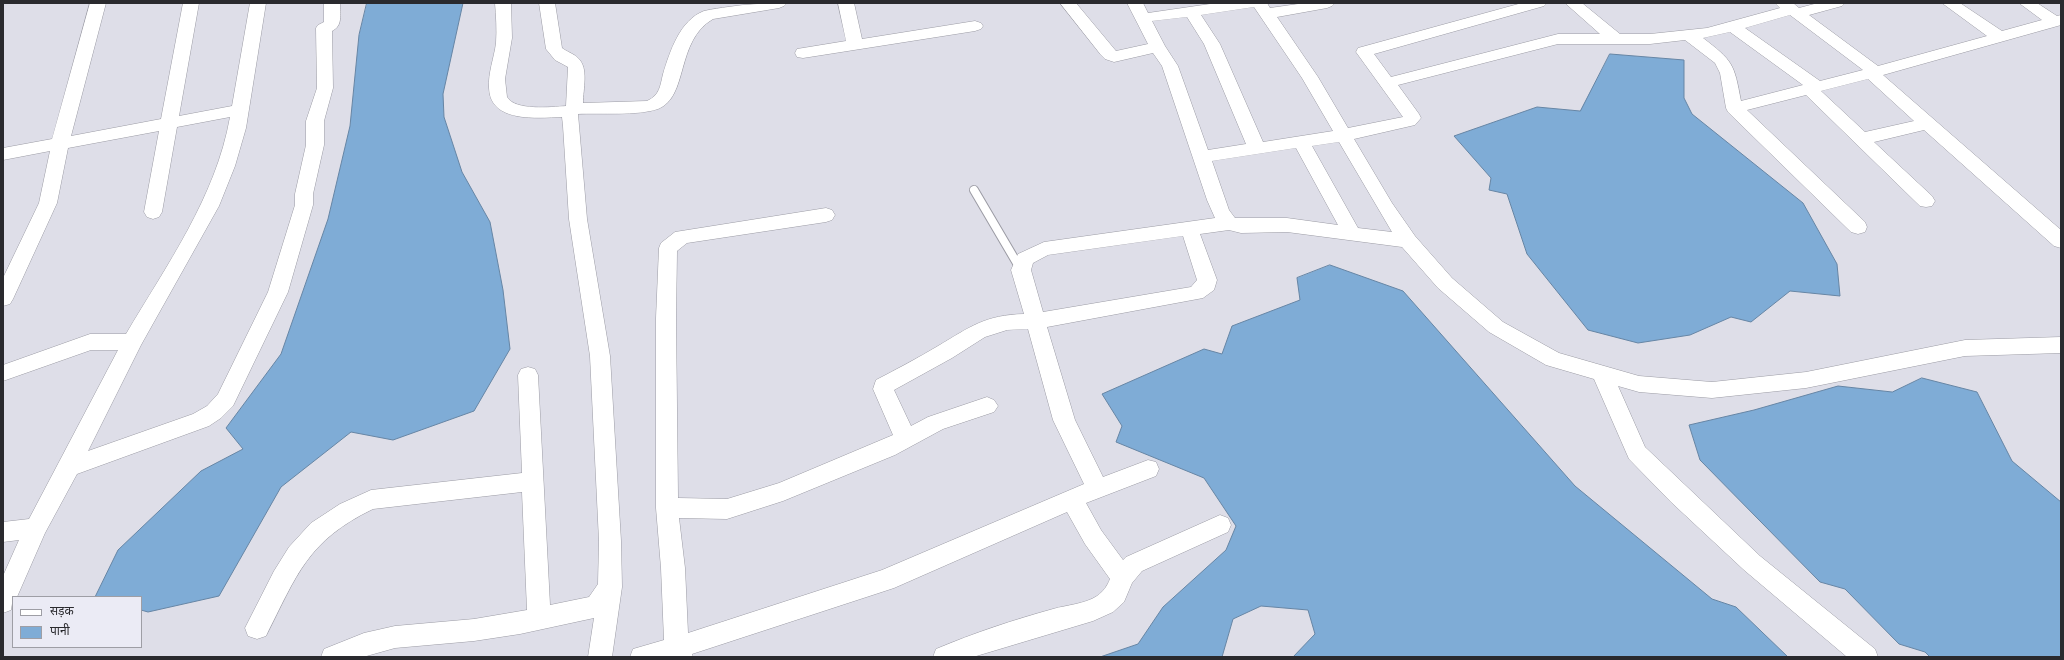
<!DOCTYPE html>
<meta charset="utf-8">
<style>
body{margin:0}
#map{position:relative;width:2064px;height:660px;overflow:hidden;background:#dedee8;font-family:"Public Sans","Noto Sans Devanagari",sans-serif}
canvas{display:block}
.frame{position:absolute;inset:0;border:4px solid #2a2a2e;pointer-events:none}
.legend{position:absolute;left:12px;top:596px;width:130px;height:52px;box-sizing:border-box;background:#ebebf5;border:1px solid #9e9ea5;margin:0;padding:5px 7px;list-style:none;font-size:12px;color:#2a2a2e}
.legend li{display:flex;align-items:center;gap:8px;height:20px}
.legend b{width:20px;border:1px solid #9e9ea5}
</style>
<div id="map">
<canvas width="2064" height="660"></canvas>
<div class="frame"></div>
<ul class="legend">
<li><b style="height:5px;background:#fff"></b>सड़क</li>
<li><b style="height:11px;background:#7facd6"></b>पानी</li>
</ul>
</div>
<script>
const ctx = document.querySelector('canvas').getContext('2d');
ctx.lineJoin = 'round';
function paint(path, color) {
  ctx.fillStyle = color;
  ctx.fill(path, 'evenodd');
}
function trace(path, color, width, dash) {
  ctx.strokeStyle = color;
  ctx.lineWidth = width;
  ctx.lineCap = dash ? 'butt' : 'round';
  ctx.setLineDash(dash || []);
  ctx.stroke(path);
}
const water = new Path2D(`
 M367,3H463L443,94L444,117L462,172L490,222L503,290L510,349L474,411L393,440L351,432L281,487L219,596L148,612L141,610V597H95L118,550L201,471L243,449L226,428L281,354L328,219L350,126L359,35Z
 M1610,54L1684,60V98L1692,114L1803,203L1837,264L1840,296L1790,291L1751,322L1731,317L1690,335L1638,343L1588,330L1527,254L1507,194L1489,190L1491,178L1454,136L1537,107L1580,111Z
 M1330,265L1403,291L1575,486L1712,599L1736,607L1788,657H1293L1315,634L1308,610L1261,606L1233,619L1222,657H1100L1138,644L1163,607L1226,550L1236,526L1204,478L1116,442L1122,426L1102,394L1204,349L1222,354L1232,326L1300,300L1297,278Z
 M1922,378L1977,392L2012,461L2061,502V657H1930L1925,652L1899,644L1845,589L1820,582L1700,460L1689,425L1754,410L1838,386L1892,392Z`);
const service = new Path2D(`
 M974,190L1021,270`);
const minor = new Path2D(`
 M90,3H106L71,136L161,119L183,3H199L179,116L232,106L250,3H266L246,128L235,166L219,206L141,345L88,451L193,414L207,406L218,394L268,292L295,205V194L306,145V121L317,88L316,28L318,25L324,22V3H340C340,14 343,26 332,31L333,88L324,121V145L313,194V205L288,292L233,406L221,418L209,426L77,474L45,533L17,597H13L11,610L3,613V576L19,540L3,542V522L29,519L118,350H91L3,381V365L90,334H126C166,266 216,197 230,117L177,127L162,212L159,217L153,219L147,217L144,212L159,131L68,148L57,203L13,299L10,304L3,306V278L39,203L50,151L3,160V148L52,139Z
 M495,3H511L512,38L505,79L507,97C515,111 551,107 566,106L568,67L555,60L546,49L539,3H555L562,48C567,52 573,53 578,58C589,68 583,89 583,103L647,101C660,95 660,86 663,74C670,51 680,20 704,11C712,9 721,8 728,7C748,4 767,3 787,3L784,6L779,8L713,19C675,41 689,97 658,109C638,116 600,113 578,114L587,219L610,356L621,541L622,587L612,657H588L594,618L520,634L474,641L395,648L363,657H321L324,649L364,633L395,626L474,619L527,610L522,492L373,509C307,541 297,575 266,636L257,639L248,636L245,628L274,571L289,547L311,523L340,504L371,490L522,473L518,375L521,369L528,367L535,369L538,375L550,605L589,597L598,584L599,541L590,356L569,219L563,126L562,117C537,118 490,123 489,88C488,73 494,58 496,43C497,30 496,16 495,3Z
 M838,3H854L862,39L975,21L981,23L983,26L981,29L975,31L803,58L797,57L795,53L797,49L846,41Z
 M1060,3H1076L1116,51L1148,44L1127,3H1143L1148,13L1217,3H1267L1270,8L1305,3H1335L1332,6L1327,8L1277,17L1318,77L1348,128L1403,117L1356,52L1358,48L1522,3H1547L1544,6L1374,54L1391,77L1558,34H1600L1565,3H1582L1620,34H1650L1707,28L1780,8L1775,3H1793L1799,8L1818,3H1845L1842,6L1809,15L1878,66L1987,36L1942,3H1960L2002,31L2042,20L2019,3H2037L2057,16L2061,15V25L1883,75L2061,230V248L2054,246L1924,130L1874,142L1932,196L1935,201L1932,206L1926,207L1920,206L1806,95L1747,110L1865,222L1867,227L1865,232L1858,234L1851,232L1728,112L1726,108L1720,73L1715,63L1685,40L1650,44H1558L1398,85L1419,114L1421,118L1415,125L1354,139L1392,203L1415,236L1452,278L1503,322L1559,353L1639,376L1712,382L1806,372L1965,340L2061,337V353L1965,356L1806,388L1712,398L1639,392L1618,386L1645,447L1760,556L1875,649L1878,657H1847L1744,570L1671,502L1629,459L1594,379L1546,365L1489,332L1438,288L1402,247L1287,232L1241,233L1229,230L1200,234L1217,280L1214,290L1203,298L1047,327L1075,420L1103,477L1148,460L1156,462L1159,469L1156,476L1086,503L1101,530L1123,560L1126,557L1220,515L1228,518L1231,525L1228,532L1142,571L1132,583L1124,602L1113,612L1093,621L973,657H933L936,649C974,633 1013,620 1053,609C1067,605 1085,604 1097,596C1104,591 1107,586 1110,579L1085,544L1067,512L894,588L692,654L693,657H630L633,649L664,640L661,568L656,508V318L659,248L661,243L675,232L826,208L832,210L835,215L832,220L826,222L687,243L677,251L676,318L678,498L727,499L779,483L893,435L873,389L876,380C897,369 918,358 938,346C970,327 985,315 1024,314L1011,270L1018,254L1044,242L1215,218L1207,200L1162,66L1153,53L1114,62L1105,59L1101,55ZM1254,7L1302,78L1333,131L1263,142L1220,44L1201,15ZM1790,15L1863,70L1820,81L1745,28ZM1187,17L1204,44L1246,144L1208,150L1178,66L1165,46L1152,21ZM1730,32L1803,85L1741,101C1734,63 1733,61 1703,38ZM1868,79L1914,121L1865,132L1821,91ZM1339,142L1392,232L1358,228L1312,146ZM1296,148L1338,225L1287,218H1235L1229,210L1212,161ZM1183,236L1197,280L1191,287L1043,312L1031,270L1033,263L1048,255ZM1028,329L1053,420L1084,484L882,570L688,633L685,568L679,518L727,519L783,501L895,455L943,429L994,412L998,406L994,400L987,397L928,417L911,426L894,390L952,358L985,337L1007,330Z`);
paint(water, '#7facd6');
trace(water, '#6685a4', 1);
trace(service, '#9b9ba4', 10);
trace(minor, '#9b9ba4', 1);
trace(service, '#fff', 8);
paint(minor, '#fff');
</script>
